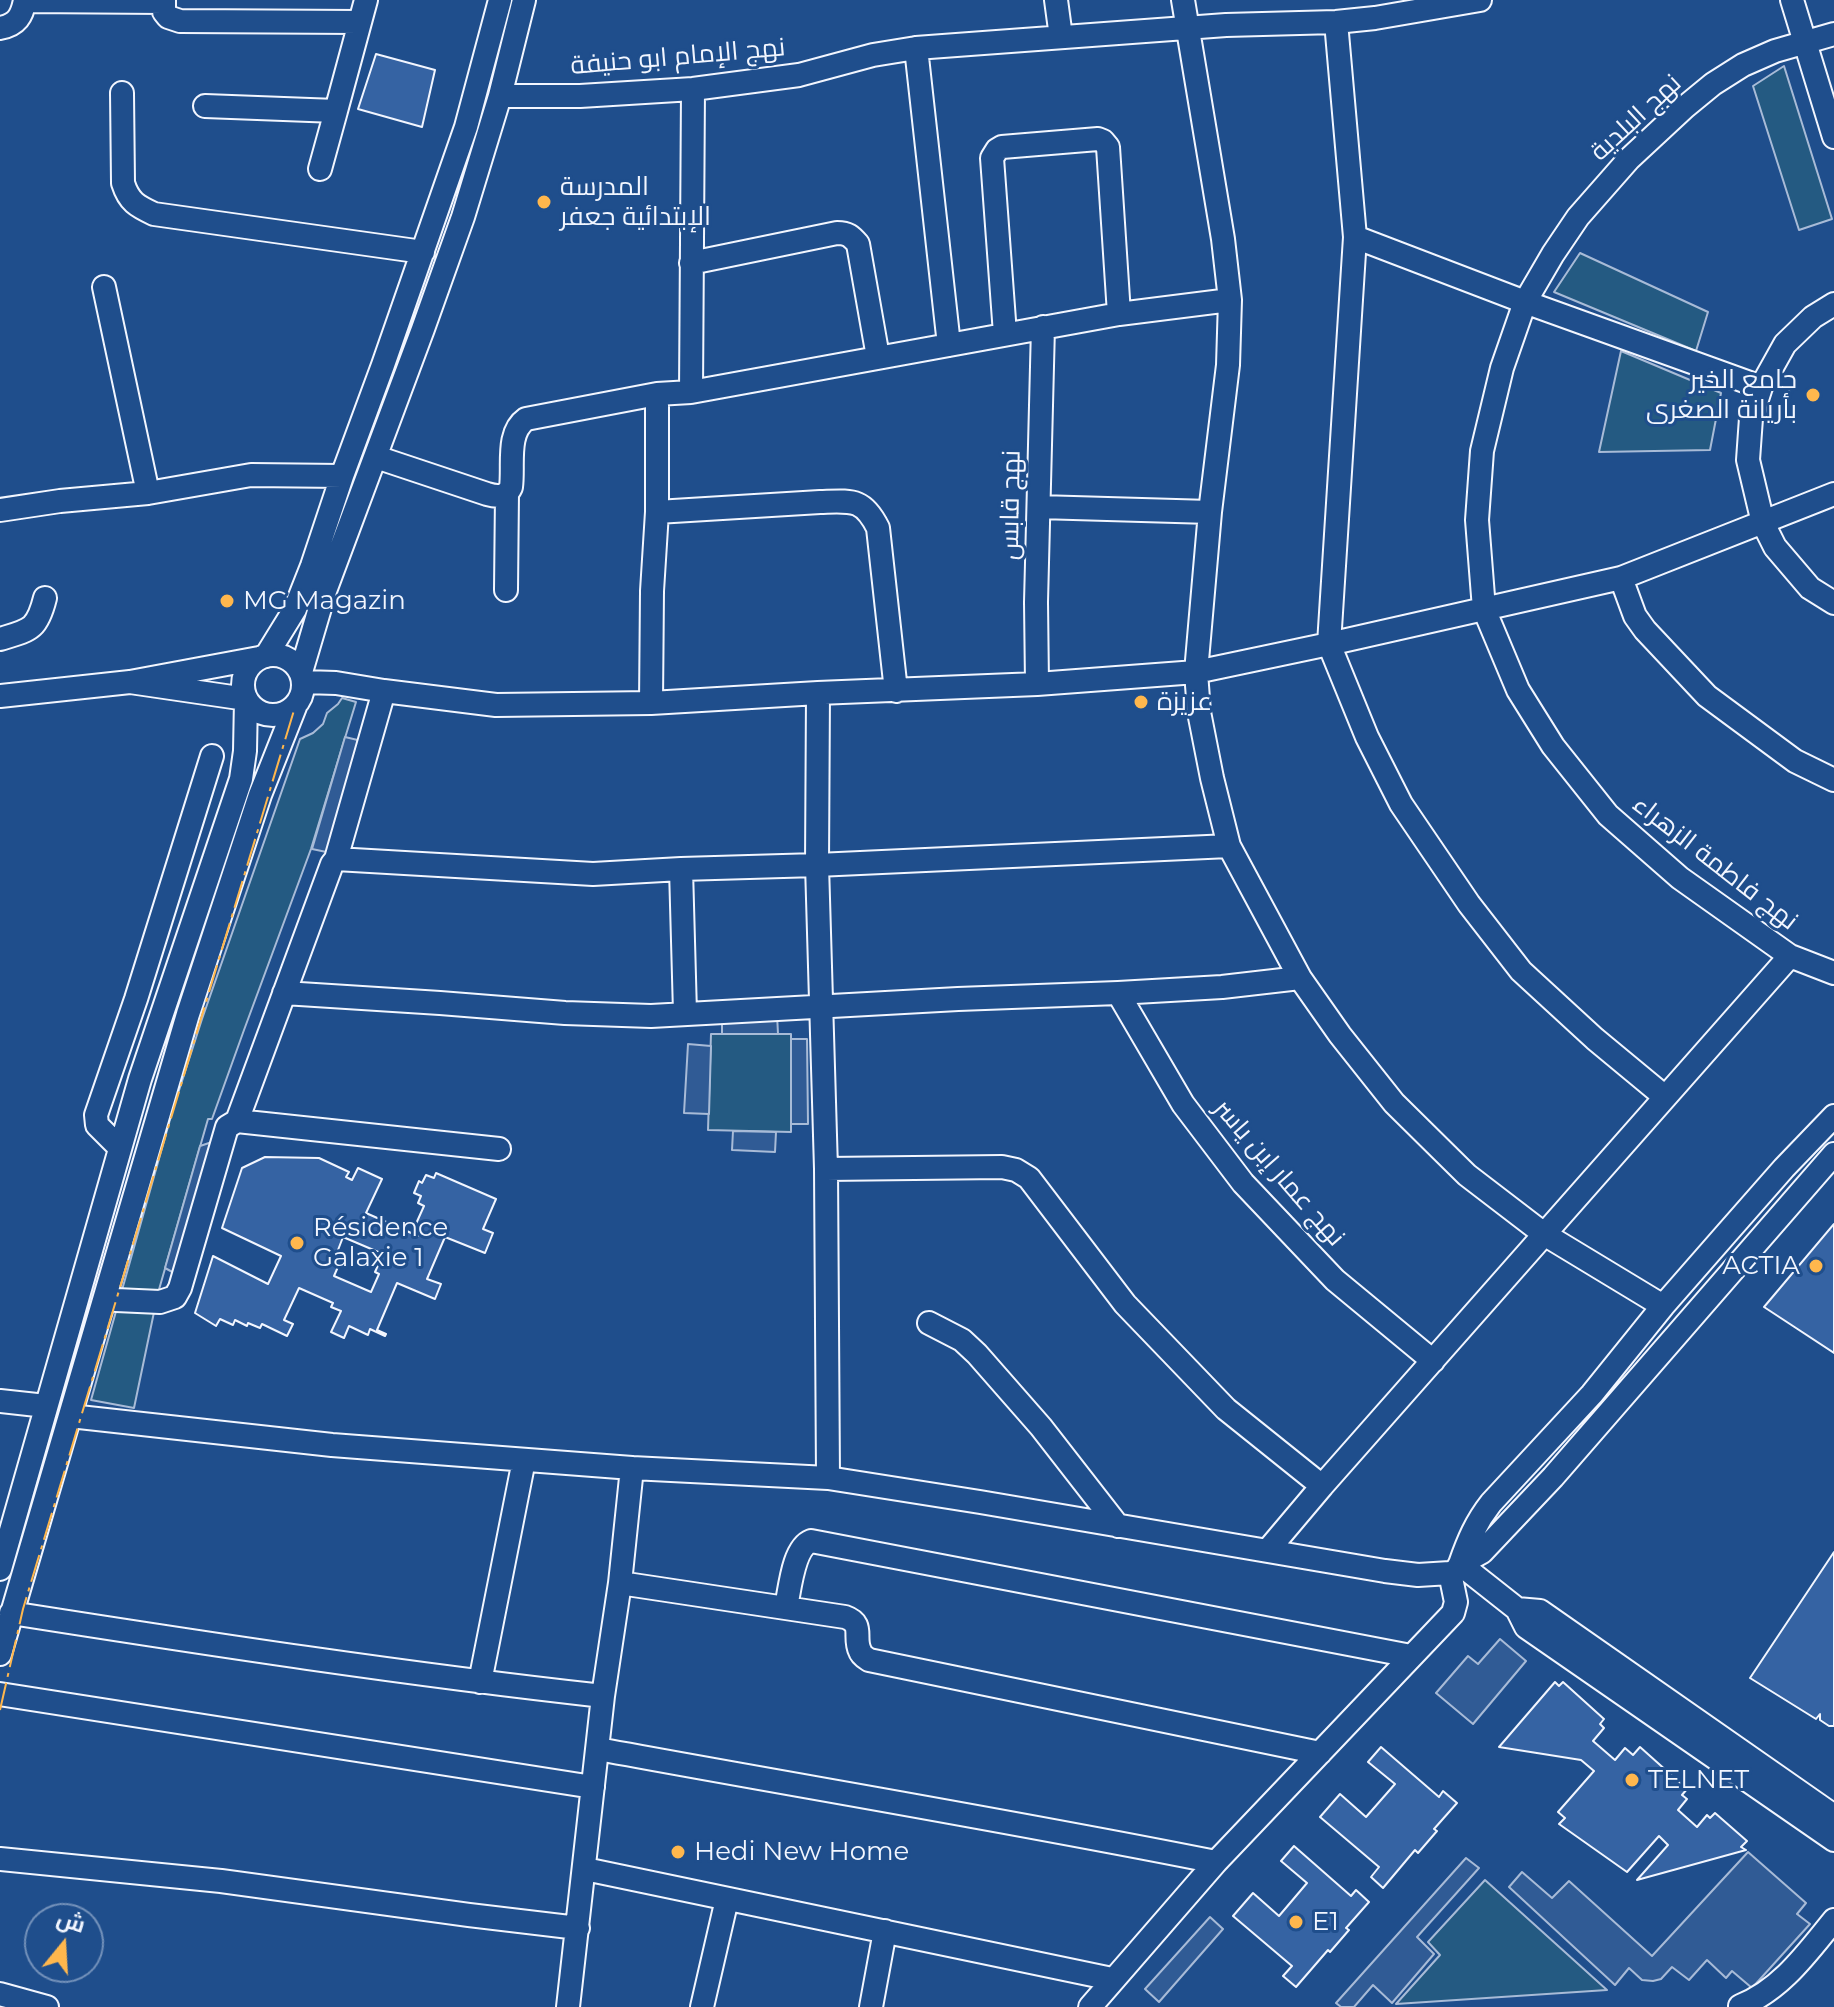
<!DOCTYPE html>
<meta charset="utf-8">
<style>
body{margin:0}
#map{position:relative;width:1834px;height:2007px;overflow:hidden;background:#1f4e8c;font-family:Montserrat,Cairo,sans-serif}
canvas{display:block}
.north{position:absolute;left:24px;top:1903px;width:80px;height:80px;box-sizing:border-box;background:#1f4e8c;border:2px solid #7391ba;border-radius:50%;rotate:18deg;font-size:22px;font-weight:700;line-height:32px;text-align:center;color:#f2f6ff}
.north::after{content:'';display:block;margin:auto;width:28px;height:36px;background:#ffb74d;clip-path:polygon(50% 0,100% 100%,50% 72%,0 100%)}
</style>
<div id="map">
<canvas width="1834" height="2007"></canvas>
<div class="north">ش</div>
</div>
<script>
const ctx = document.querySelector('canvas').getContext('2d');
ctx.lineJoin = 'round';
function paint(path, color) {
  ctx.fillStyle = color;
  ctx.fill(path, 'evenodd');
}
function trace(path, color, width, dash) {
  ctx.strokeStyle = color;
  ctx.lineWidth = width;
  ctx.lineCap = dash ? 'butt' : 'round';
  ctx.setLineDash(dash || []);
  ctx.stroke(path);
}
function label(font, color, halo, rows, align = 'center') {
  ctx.font = font + ' Montserrat,Cairo,sans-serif';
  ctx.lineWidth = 6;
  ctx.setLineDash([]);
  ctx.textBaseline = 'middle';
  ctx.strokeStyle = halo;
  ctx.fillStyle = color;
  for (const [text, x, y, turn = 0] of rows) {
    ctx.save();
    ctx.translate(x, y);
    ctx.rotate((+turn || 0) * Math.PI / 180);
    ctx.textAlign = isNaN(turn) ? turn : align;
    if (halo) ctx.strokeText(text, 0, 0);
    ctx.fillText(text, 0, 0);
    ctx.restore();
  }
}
const green = new Path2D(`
 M1784,66L1832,219L1799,230L1753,86Z
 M1580,253L1708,312L1696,351L1554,292Z
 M1621,351L1721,393L1710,450L1599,452Z
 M342,698L356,702L311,849L244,1030L212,1119H208L158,1293L134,1408L91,1400L173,1109L202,1019L300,739L313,733L323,724L327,713L338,704Z
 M711,1034H791V1132L708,1130Z
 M1485,1880L1607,1990L1396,2004L1440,1955L1428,1942Z`);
const parking = new Path2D(`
 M345,737L366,742L336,854L312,849Z
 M777,1014L778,1034H722V1015Z
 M791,1039H807L808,1124H791Z
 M688,1044L711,1046L709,1114L684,1113Z
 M733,1131L776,1132L775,1152L732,1150Z
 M215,1141L176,1274L165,1268L200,1146Z
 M1500,1639L1526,1661L1473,1724L1436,1693L1468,1656L1478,1664Z
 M1748,1852L1806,1903L1797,1914L1810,1924L1752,1988L1732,1971L1726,1978L1707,1960L1689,1980L1672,1967L1661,1979L1653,1981L1642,1980L1629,1968L1615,1985L1509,1887L1522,1872L1552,1898L1569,1881L1652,1956Z
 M1466,1858L1479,1868L1417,1937L1434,1954L1392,2003L1373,1985L1354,2007H1341L1336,2003Z
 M1210,1917L1223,1929L1159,2002L1145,1989Z`);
const building = new Path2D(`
 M376,54L435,70L422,127L358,109Z
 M265,1157L319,1158L349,1172L346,1177L352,1180L358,1168L382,1179L366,1213L418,1236L421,1229L415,1226L424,1206L418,1203L421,1196L414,1193L419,1181L422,1183L426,1175L434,1178L436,1173L496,1199L483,1229L493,1233L485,1253L445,1237L427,1279L441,1284L435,1299L397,1283L377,1330L386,1334L385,1336L370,1329L368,1335L349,1326L344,1338L331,1332L341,1311L331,1307L333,1303L299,1288L284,1320L293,1324L287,1336L262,1324L260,1328L248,1323L247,1326L235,1320L233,1325L220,1319L216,1326L195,1313L213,1256L268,1284L281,1256L222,1228L242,1168ZM343,1237L383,1254L375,1272L379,1274L371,1292L334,1276L344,1253L338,1250Z
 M1834,1224V1353L1764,1307Z
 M1834,1552V1726H1829L1820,1720V1714L1816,1719L1750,1678Z
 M1555,1682L1559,1686L1563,1682L1604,1719L1600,1724L1604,1728L1593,1741L1615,1760L1625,1748L1633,1755L1640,1747L1687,1789L1682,1795L1687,1799L1678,1810L1697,1827L1707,1815L1710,1818L1715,1813L1747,1841L1741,1847L1746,1850L1637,1880L1668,1845L1659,1836L1627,1872L1559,1824L1565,1818L1558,1812L1594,1771L1581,1760L1499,1747Z
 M1381,1747L1439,1797L1443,1791L1457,1803L1434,1829L1437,1831L1418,1853L1415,1850L1383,1888L1371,1877L1379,1867L1320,1817L1340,1794L1366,1817L1395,1784L1368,1762Z
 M1294,1846L1351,1896L1356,1890L1369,1902L1346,1928L1349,1930L1330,1952L1328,1950L1296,1987L1283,1976L1292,1966L1233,1916L1253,1893L1279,1916L1307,1883L1281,1861Z`);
const minor = new Path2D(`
 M164,0V12L168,17L180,21L359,22
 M1056,0L1061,37
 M1183,0L1223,239L1230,300L1228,365L1210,512L1196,672L1199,712L1212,778L1229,846L1300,978L1340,1035L1394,1103L1467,1175L1544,1234L1663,1306
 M1792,0L1834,137
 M26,1L164,2
 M1336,22L1355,237L1329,644L1367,737L1401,804L1469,904L1521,971L1595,1039L1665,1097
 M0,28C17,25 22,16 25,0
 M1834,34L1775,51L1743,65L1713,84L1685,107L1629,159L1578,217L1553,254L1525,302L1502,368L1482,451L1477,520L1484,609L1518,690L1553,746L1608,815L1680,878L1790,956L1834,973
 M916,48L949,345
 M122,93L123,183C129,202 137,206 154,214L423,252
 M500,96H580L693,89L799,75L873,55L916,48L1226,25L1336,22L1375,18L1480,0
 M205,106L336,111L366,0
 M320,169L336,111
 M1355,237L1525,302L1761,387
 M691,263L837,233C848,233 851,236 858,244L878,357
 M104,287L148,493
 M1834,304L1813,317L1785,344L1761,387L1751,418L1748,460L1763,523L1775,547L1810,588L1834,603
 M1005,334L992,158L997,150L1002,147L1098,139L1103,141L1108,147L1119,314
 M691,392L693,89
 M376,457L487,494C497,497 506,498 511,487C514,466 506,433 526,419L657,394L691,392L1119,314L1230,300
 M1039,507L1210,512
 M0,510L60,501L148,493L251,475L342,476
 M657,512L820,502C852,501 863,498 878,528L896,691
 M1621,578L1635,616L1645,630L1707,696L1795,761L1834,780
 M506,590L507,493
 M0,639C30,630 37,630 45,598
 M243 685a30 30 0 1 1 60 0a30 30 0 1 1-60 0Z
 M266,656L295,609L312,566L342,476L383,365L466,127L500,0
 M301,672L325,591L423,329L463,217L500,96L524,0
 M304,682L336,683L384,691L496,705L651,703L818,693L1037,684L1196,672L1329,644L1621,578L1834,494
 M1037,684L1036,602L1043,327
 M818,693L817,865L826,1169L828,1478
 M0,696L130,682L259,658
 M651,703L652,591L657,512V394
 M336,859L593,874L681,869L817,865L1229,846
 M681,869L685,1013
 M284,993L440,1003L565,1013L651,1016L958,999L1118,993L1222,987L1300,978
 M1118,993L1183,1104L1243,1183L1335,1280L1433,1361
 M237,1121L499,1149
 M120,1148L97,1125L96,1115L136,999L212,756
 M826,1169L1002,1167L1016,1170L1029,1178L1125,1304L1226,1409L1322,1486
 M116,1300L160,1302L175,1297L180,1288L227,1127L237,1121L332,864L336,859L384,691
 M929,1323L962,1340L977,1354L1041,1427L1118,1526
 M0,1401L46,1406
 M70,1416L332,1445L632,1468L828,1478L980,1502L1385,1571L1418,1575L1450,1573L1456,1571L1460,1564L1482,1552L1553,1477L1834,1154
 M1268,1550L1322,1486L1790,956
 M1460,1564C1468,1541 1476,1522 1491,1503L1592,1394L1663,1306L1726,1234L1784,1168L1834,1116
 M1460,1564L1517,1609L1526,1627L1834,1840
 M0,1569L140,1079L241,779L245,751L246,699L130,682
 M620,1583L845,1617C865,1624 853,1637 860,1651C861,1655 866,1658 869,1660L1320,1753
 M786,1607C790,1589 793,1548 811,1541L1411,1656
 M1517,1609L1540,1611L1834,1816
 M11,1613C208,1644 405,1674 603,1696
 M0,1654L188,1014L260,795L295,707
 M480,1682L524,1460
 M0,1694L593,1787
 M598,1749C804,1787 1011,1821 1216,1862
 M0,1859L221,1881L469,1915L578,1928
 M585,1869L1112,1979
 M0,1994L47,2007
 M1740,2006C1781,1990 1807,1953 1834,1920
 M568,2007L603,1696L620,1583L632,1468
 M702,2007L727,1899
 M871,2007L885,1931
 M1090,2007L1216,1862L1453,1613L1456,1602L1450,1573`);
const power = new Path2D(`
 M0,1710L23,1609L295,707`);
const markers = [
 [544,202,8,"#ffb74d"],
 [1813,395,8,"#ffb74d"],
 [227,601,8,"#ffb74d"],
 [1141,702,8,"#ffb74d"],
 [297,1243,8,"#ffb74d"],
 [1816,1266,8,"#ffb74d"],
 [1632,1780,8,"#ffb74d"],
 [678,1852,8,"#ffb74d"],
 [1296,1922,8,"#ffb74d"]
];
const streetNames = [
 ["نهج الإمام ابو حنيفة",678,57,-5],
 ["نهج البلدية",1636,118,-43],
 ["نهج قابس",1011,505,-89],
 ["نهج فاطمة الزهراء",1715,863,38],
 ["نهج عمار إبن ياسر",1279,1173,49]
];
const poiNames = [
 ["المدرسة",560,187],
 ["الإبتدائية جعفر",560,217],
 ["جامع الخير",1797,380,"right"],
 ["بأريانة الصغرى",1797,410,"right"],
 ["MG Magazin",243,601],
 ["عزيزة",1157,702],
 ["Résidence",313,1228],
 ["Galaxie 1",313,1258],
 ["ACTIA",1800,1266,"right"],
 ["TELNET",1648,1780],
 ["Hedi New Home",694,1852],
 ["E1",1312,1922]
];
paint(green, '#245a82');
trace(green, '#a8bbd7', 2);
paint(parking, '#305b95');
trace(parking, '#a8bbd7', 2);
paint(building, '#3563a3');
trace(building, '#f2f6ff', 2);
trace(minor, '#f2f6ff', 26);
trace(minor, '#1f4e8c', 22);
trace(power, '#ffb74d', 2, [28, 6, 4, 6]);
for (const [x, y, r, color] of markers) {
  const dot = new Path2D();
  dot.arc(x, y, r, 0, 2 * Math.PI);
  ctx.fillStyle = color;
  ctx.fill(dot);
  trace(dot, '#1f4e8c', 3);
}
label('26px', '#f2f6ff', '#1f4e8c', streetNames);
label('26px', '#f2f6ff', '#1f4e8c', poiNames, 'left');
</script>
